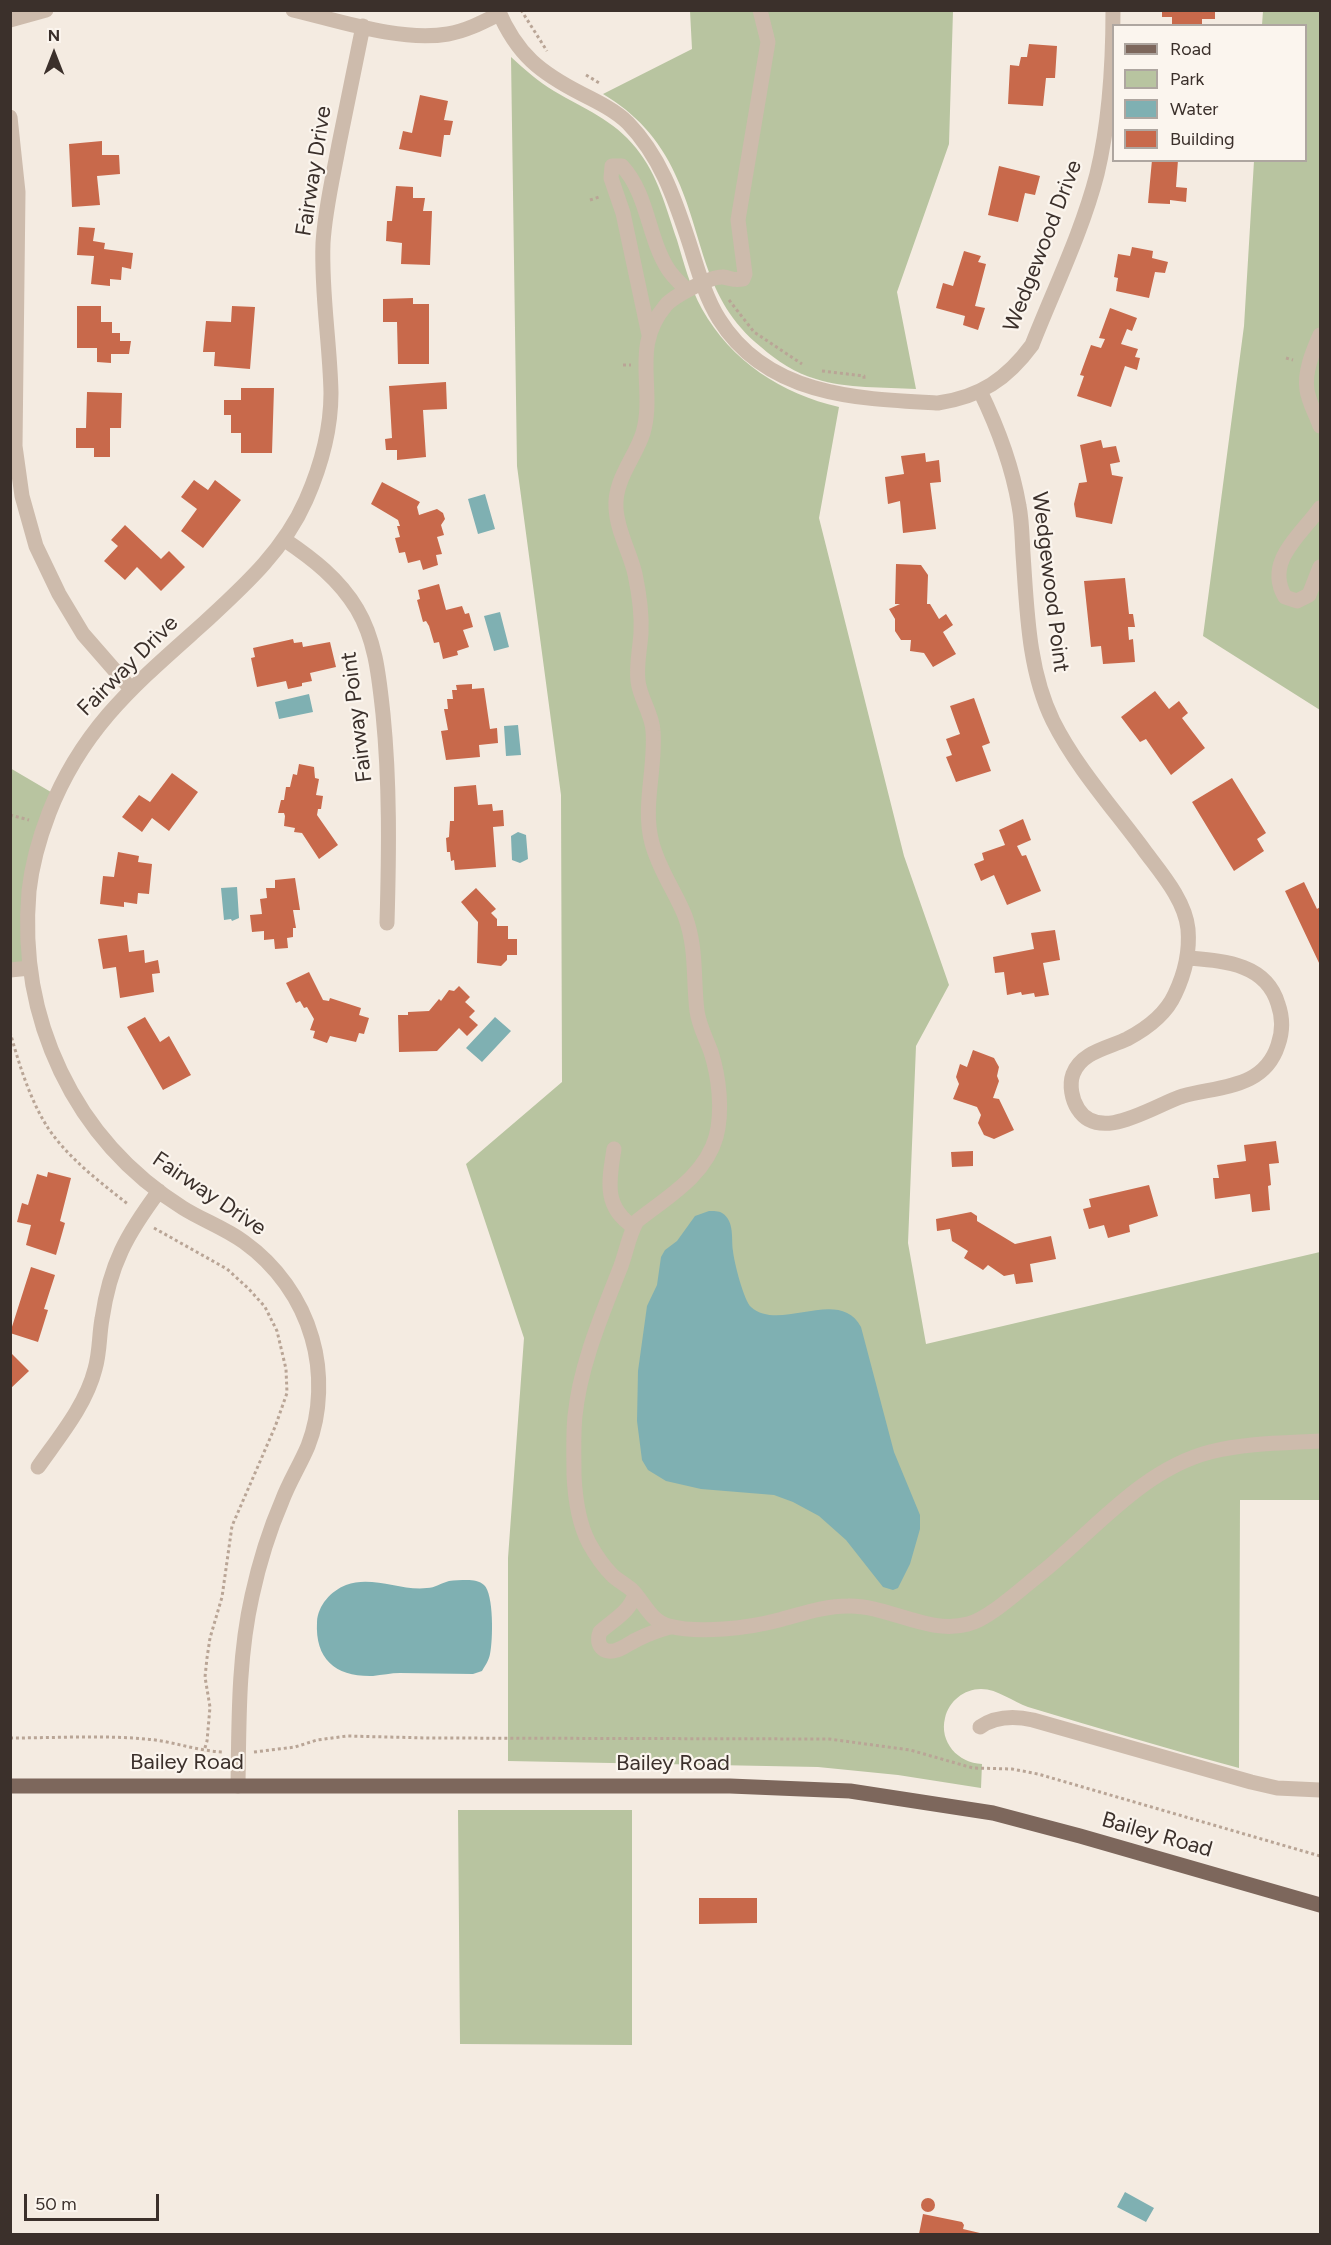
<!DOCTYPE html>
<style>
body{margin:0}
#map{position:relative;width:1331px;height:2245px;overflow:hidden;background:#f4ebe1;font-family:Figtree,sans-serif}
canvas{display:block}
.frame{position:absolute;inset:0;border:12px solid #3b302b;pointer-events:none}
.legend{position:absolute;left:1112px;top:24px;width:195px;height:138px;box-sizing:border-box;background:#fbf5ee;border:2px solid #aea6a0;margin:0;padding:8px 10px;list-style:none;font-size:18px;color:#3b302b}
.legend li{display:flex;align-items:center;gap:12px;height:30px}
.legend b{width:30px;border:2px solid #aea6a0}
.north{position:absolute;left:24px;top:24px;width:60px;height:60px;-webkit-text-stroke:4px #fbf5ee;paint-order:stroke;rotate:0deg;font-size:16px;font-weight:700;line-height:24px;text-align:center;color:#3b302b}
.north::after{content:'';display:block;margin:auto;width:21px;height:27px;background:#3b302b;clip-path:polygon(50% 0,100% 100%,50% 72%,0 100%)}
.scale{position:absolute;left:24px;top:2194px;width:135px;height:27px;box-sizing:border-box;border:3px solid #3b302b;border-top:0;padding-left:8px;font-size:18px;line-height:21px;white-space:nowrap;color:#3b302b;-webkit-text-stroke:4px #fbf5ee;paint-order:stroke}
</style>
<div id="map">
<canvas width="1331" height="2245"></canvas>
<div class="frame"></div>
<ul class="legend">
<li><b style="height:8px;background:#7d675c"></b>Road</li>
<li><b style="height:16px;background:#b8c4a0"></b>Park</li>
<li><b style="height:16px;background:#7fb0b2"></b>Water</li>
<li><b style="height:16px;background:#c8694b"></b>Building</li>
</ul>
<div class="north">N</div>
<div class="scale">50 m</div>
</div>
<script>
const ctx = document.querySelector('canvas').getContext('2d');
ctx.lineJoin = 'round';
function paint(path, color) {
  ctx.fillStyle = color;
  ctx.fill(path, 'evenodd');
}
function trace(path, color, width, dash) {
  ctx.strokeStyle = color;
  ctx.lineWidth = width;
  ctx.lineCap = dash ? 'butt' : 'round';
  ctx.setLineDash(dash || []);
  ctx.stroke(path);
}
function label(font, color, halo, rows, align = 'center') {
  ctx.font = font + ' Figtree,sans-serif';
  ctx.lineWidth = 4.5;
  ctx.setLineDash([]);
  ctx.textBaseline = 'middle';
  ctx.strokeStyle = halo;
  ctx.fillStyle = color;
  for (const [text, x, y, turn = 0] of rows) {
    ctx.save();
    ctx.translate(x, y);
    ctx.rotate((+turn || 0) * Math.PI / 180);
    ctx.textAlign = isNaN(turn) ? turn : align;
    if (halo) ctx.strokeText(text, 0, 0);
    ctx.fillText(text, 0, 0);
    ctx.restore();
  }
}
const green = new Path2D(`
 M690,11H953L949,144L897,292L916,389C884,387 847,389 816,379C795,373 777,361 761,347C701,298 705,237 675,174C659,139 635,113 603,94L692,49Z
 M1263,11H1320V710L1203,636L1244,326L1254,161L1306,160V26L1262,25Z
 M511,57C525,70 539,82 554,91C584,109 614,120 636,148C658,175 666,208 677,240C684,263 690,287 702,309C731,361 782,394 839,407L819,518L904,856L949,985L916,1046L908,1243L926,1344L1320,1252V1500H1240L1239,1768C1168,1749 1098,1728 1028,1707C1013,1702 998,1689 981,1689C964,1689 949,1701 945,1718C939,1742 958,1763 982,1764L981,1788L898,1775L818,1767L508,1761V1558L524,1338L466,1164L562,1082L561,795L517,466Z
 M10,768L56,795L34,858L30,968L10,970Z
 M458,1810H632V2045L460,2044Z`);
const water = new Path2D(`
 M485,494L495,529L478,534L468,499Z
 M500,612L509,647L494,651L484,616Z
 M309,694L313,712L279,719L275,702Z
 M518,725L521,755L506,756L504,726Z
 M518,832L526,835L528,859L520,863L512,860L511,836Z
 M237,887L239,918L232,921L231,919L224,920L221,888Z
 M495,1017L511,1031L482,1062L466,1048Z
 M709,1211C713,1211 719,1211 722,1213C735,1221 731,1239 733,1251C734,1262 744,1301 751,1307C780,1333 839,1286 861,1327L894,1452L920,1515V1529L910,1564L898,1588L893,1590L883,1587L846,1540L819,1516L793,1502L774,1495L701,1489L666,1481L648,1470L642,1460L637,1421L638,1371L647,1306L657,1285L661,1257L665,1250L677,1241L695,1216Z
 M467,1580C473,1580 480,1581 484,1585C494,1594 493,1641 490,1654C489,1660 485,1666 482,1671L473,1674C449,1674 424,1673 400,1673C391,1673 382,1675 373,1676C336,1677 315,1660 317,1622C318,1605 331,1591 346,1585C372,1575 400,1591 427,1588C435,1588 441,1583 449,1581C454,1580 461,1580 467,1580Z
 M1125,2192L1154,2208L1146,2222L1117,2207Z`);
const building = new Path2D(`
 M1162,10H1215V19H1202V24H1172V17H1162Z
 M1029,44L1057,46L1055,78H1046L1043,106L1008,104L1010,65L1019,66L1021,57H1027Z
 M420,95L448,101L444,120L453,121L450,135H444L441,157L399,149L403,131L412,133Z
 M102,141V155H119L120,174L97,176L100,205L72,207L69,144Z
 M1152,160H1178L1176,187L1187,188L1186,202L1170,200V204L1148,203Z
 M999,166L1040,176L1035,195L1025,193L1018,222L988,215Z
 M396,186L413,187V198H425L423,211H432L430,265L401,264L402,243L386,241L387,221H392Z
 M79,227L95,228L93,241L105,243L104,249L133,253L131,269L122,267L121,280L110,279V286L91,284L94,256L77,255Z
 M1132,247L1153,251L1152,258L1168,262L1165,273L1155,272L1149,298L1116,291L1118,278L1114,277L1118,254L1130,256Z
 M964,251L981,256L978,262L986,264L975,306L985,308L978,330L963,325L965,316L936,308L943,283L953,286Z
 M413,298V304H429V364H398L397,322H383V299Z
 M77,306H101V322H112V333H120V341H131L129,354H111V363L97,362V348H77Z
 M232,306L255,307L250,369L214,366L215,352H203L206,321L231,322Z
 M1110,308L1137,318L1132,331L1127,329L1121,344L1138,349L1135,357L1140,358L1137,370L1125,366L1111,407L1077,396L1084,376L1080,375L1091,345L1101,348L1105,339L1099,338Z
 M446,382L447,409L423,410L426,457L397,460V450H386L385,439L392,438L389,386Z
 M241,388H274L272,453H241V433H231V415H224V400H241Z
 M87,392L122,393L121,428H110V457H94V448H76V428H86Z
 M1101,440L1103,448L1116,446L1120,462L1110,464L1112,475L1123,477L1112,524L1076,517L1074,504L1079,483L1087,482L1080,445Z
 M925,453L926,462L939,460L941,482L930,483L936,529L903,533L900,501L888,504L885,477L904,474L901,456Z
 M194,480L208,490L215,480L241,500L203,548L181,531L197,509L181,497Z
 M382,482L420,502L417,507L419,515L437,509L443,513L445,519L441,525L444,535L437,537L442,554L436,555L438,565L423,570L420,560L408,563L405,552L399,553L395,538L400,537L397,526H400L398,520L371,504Z
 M125,525L161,559L169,551L185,567L161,591L137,567L125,580L104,561L118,546L111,540Z
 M896,564L921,565L928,575L927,604H930L939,619L946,614L953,625L943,632L956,654L933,667L924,653L910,651L911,640H901L895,631V619L889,609L900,604H895Z
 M1125,578L1129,614H1133L1135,627H1128L1129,640L1133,639L1135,662L1103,664L1101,646L1091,647L1084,581Z
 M439,584L446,610L462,606L465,614L469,613L473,627L463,630L469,647L457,651L458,655L443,659L439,642L434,643L429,626L426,621L423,622L417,600L420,599L418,590Z
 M293,639L294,643L302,642L303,647L330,642L336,667L310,673L312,681L302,683V686L288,689L286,681L257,687L251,658L255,657L253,648Z
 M472,684V689L484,688L490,729L497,728L498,743L479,745L480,757L446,760L441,731L448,730L444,709H448L447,699H453L452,690H457L456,685Z
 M1155,691L1169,709L1179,701L1188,713L1182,718L1205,748L1171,775L1146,739L1140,742L1121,717Z
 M974,698L990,743L982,746L991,771L956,782L946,757L952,755L946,739L960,734L950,706Z
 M299,764L314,767L315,778L319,779L316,795L323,796L321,809H318L317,815L338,845L319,859L302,833L294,832L295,828L284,826L285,816L284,813H278L281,800H284L286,787H290L293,774L297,775Z
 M172,773L198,792L169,831L152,818L142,832L122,817L139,795L150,802Z
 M1232,778L1266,833L1257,839L1264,851L1234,871L1192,802Z
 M476,785L478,805L492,804L493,811L503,810L504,826L493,827L496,867L455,870L454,860L451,861L450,852H447L446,838L449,837L450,821H454V787Z
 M1023,819L1031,840L1017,846L1022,856L1026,855L1041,891L1007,905L994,875L981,881L974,864L984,860L982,853L1005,845L999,830Z
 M118,852L139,856L138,862L152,864L149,894L138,893L137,904L124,902V907L100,904L103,876L114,877Z
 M295,878L300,910H293L296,928H293V937L287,938L288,948L275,949L274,939L264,940V931L252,932L250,915L262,914L260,899L267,898L266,888H275V880Z
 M1304,882L1317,909L1320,907V965L1285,891Z
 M476,888L496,909L491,913L497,919V926H508V939H517V955H507V960L501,966L477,963L478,922L461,902Z
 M1055,930L1060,960L1043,963L1049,995L1035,997L1034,993L1022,995L1021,992L1007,995L1004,972L995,973L993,957L1034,949L1031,933Z
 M127,935L129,952L144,950L145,963L158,960L160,973L152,974L154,992L120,998L116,967L103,969L98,939Z
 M309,972L323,1000L329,1001L330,998L361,1008L359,1015L369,1018L364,1034L359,1033L356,1042L330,1036L327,1043L313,1038L315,1031L310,1030L314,1019L307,1007L304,1008L300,1001L296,1003L286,983Z
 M459,986L470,997L465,1002L475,1011L469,1017L478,1025L467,1036L459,1028L437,1051L399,1052L398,1015H408V1012L429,1011L439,999L441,1001L449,990L454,991Z
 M145,1017L160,1042L169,1036L191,1075L163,1090L127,1027Z
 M973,1050L994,1058L999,1067L997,1076L999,1081L993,1098L999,1099L1014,1130L994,1139L984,1135L978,1123L981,1115L977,1107L953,1099L959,1084L956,1077L960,1064L967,1067Z
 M1276,1141L1279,1163L1269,1164L1271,1185L1268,1186L1270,1210L1252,1212L1250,1194L1215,1199L1213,1178H1219L1217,1165L1246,1161L1244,1145Z
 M973,1151V1166L952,1167L951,1152Z
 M48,1172L71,1178L60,1221L65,1223L56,1255L26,1245L31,1225L17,1222L22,1203L28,1205L37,1174L47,1177Z
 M1149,1185L1158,1216L1129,1225L1130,1232L1108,1238L1104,1225L1089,1229L1083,1209L1091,1207L1089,1199Z
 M971,1212L977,1216V1221L1015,1244L1051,1236L1056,1259L1030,1264L1033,1282L1016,1284L1014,1274L1004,1276L988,1265L983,1270L964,1258L968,1251L952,1241L950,1229L937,1231L936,1219Z
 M31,1267L55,1275L44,1309L48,1310L38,1342L10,1333Z
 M10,1352L29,1371L10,1389Z
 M699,1898H757V1923L699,1924Z
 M921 2205a7 7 0 1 1 14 0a7 7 0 1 1-14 0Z
 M923,2214L962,2222L964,2225L963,2229L984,2234H919Z`);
const path = new Path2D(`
 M521,10L547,51
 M586,75L601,84
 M590,200L599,197
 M729,300L754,332L802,364
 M1286,358L1293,360
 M623,365H631
 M822,371L864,376V381
 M10,815L29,820
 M10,1032C19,1064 30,1100 48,1128C69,1159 100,1182 129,1205
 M154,1228L227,1269L249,1289L265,1307L277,1331L286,1369L287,1393L275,1427L232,1526L222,1597L210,1638L207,1658L205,1677L210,1707L207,1741L204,1751
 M10,1738C55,1738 101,1735 146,1739C172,1741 197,1751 223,1752
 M254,1752L295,1747L317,1740L347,1736L428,1738L829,1739L910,1750L973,1768L1012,1769L1038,1774L1320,1856`);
const minor = new Path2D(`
 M293,10C340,21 400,42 448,34C466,31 483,22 499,14
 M498,10C517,55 541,73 582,94C598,102 616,111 628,123C660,156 674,197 688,239C697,266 704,295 719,319C767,396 857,399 938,403C980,397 1007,379 1032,345C1054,289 1082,232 1097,174C1110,120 1113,66 1113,10
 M760,10L768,42L738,220L745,274L743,279C734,281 731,278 723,277C711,276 674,296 666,305C630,347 656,388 643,433C635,458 614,480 616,508C617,531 630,552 635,574C639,593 642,614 641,633C640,649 636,665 638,681C640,699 652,713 653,731C656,769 642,806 652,843C659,870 675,891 685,916C697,948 693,979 697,1011C699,1026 706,1038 711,1052C719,1077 723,1111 716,1137C705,1176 667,1197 637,1221C628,1236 626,1255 619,1271C601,1317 580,1366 575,1416C573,1435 574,1455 574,1475C575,1497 578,1522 589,1543C595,1554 604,1567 613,1576C619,1581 626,1585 632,1590C644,1602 651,1622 669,1626C699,1634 749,1628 779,1620C802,1614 824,1606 848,1606C888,1605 928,1635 968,1624C989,1619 1022,1588 1040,1574C1093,1532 1141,1470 1210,1452C1245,1443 1284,1443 1320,1441
 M10,20L46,10
 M10,117L18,192L15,446L22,496L36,546L59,594L83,634L131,689
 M649,335L623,213L611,178L612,166H622C648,194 648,238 668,269C673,277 680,283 687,290
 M1320,335C1313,351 1304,372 1307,390C1309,403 1316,414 1320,426
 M980,391C998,428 1012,465 1019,506C1022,521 1022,538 1023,554C1027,610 1028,670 1053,721C1076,767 1113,808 1144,850C1161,873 1185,900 1188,929C1190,952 1185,973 1175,994C1166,1014 1146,1029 1127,1039C1108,1048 1081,1052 1073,1074C1069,1085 1072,1100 1078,1109C1100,1144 1154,1105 1183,1096C1219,1086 1264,1089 1278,1045C1283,1031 1283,1018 1278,1004C1266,963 1223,961 1188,958
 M1320,508C1302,534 1264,561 1285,597L1297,601L1309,595L1320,567
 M285,540C313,559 339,579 357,609C376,641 379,678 383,714C390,784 389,853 387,923
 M10,970L30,968
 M614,1149C609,1181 603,1207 634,1227
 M38,1467C59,1437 86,1405 95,1369C100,1352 99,1335 102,1319C110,1264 127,1234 159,1191
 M635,1594C630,1612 613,1620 600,1632C595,1644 603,1655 617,1650C624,1648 631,1642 638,1639C648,1634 659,1630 670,1627
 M980,1727C996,1716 1015,1716 1033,1720L1251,1782L1277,1788L1320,1790
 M238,1786C239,1722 238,1658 252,1596C259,1564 269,1531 282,1501C289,1482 300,1465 308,1446C321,1413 322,1372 312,1338C301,1299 276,1265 244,1242C225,1228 202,1220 183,1208C73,1139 18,1018 29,891C32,864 39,839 49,813C83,726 138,682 205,622C245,585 284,550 306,500C321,466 331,429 331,393C330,343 321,293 323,243C325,209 333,177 339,144C347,105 355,65 363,26`);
const major = new Path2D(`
 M10,1786H730L850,1791L993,1813L1080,1836L1320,1905`);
const streetNames = [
 ["Fairway Drive",314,171,-81],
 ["Wedgewood Drive",1043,246,-69],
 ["Wedgewood Point",1050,582,83],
 ["Fairway Drive",128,666,-45],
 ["Fairway Point",357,717,-97],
 ["Fairway Drive",209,1194,34],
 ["Bailey Road",187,1763],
 ["Bailey Road",673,1764],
 ["Bailey Road",1157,1835,16]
];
paint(green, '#b8c4a0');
paint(water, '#7fb0b2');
paint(building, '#c8694b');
trace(path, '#b9a596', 3, [3, 3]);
trace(minor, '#cdbbac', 15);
trace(major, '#7d675c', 15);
label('22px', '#3b302b', '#fbf5ee', streetNames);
</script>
